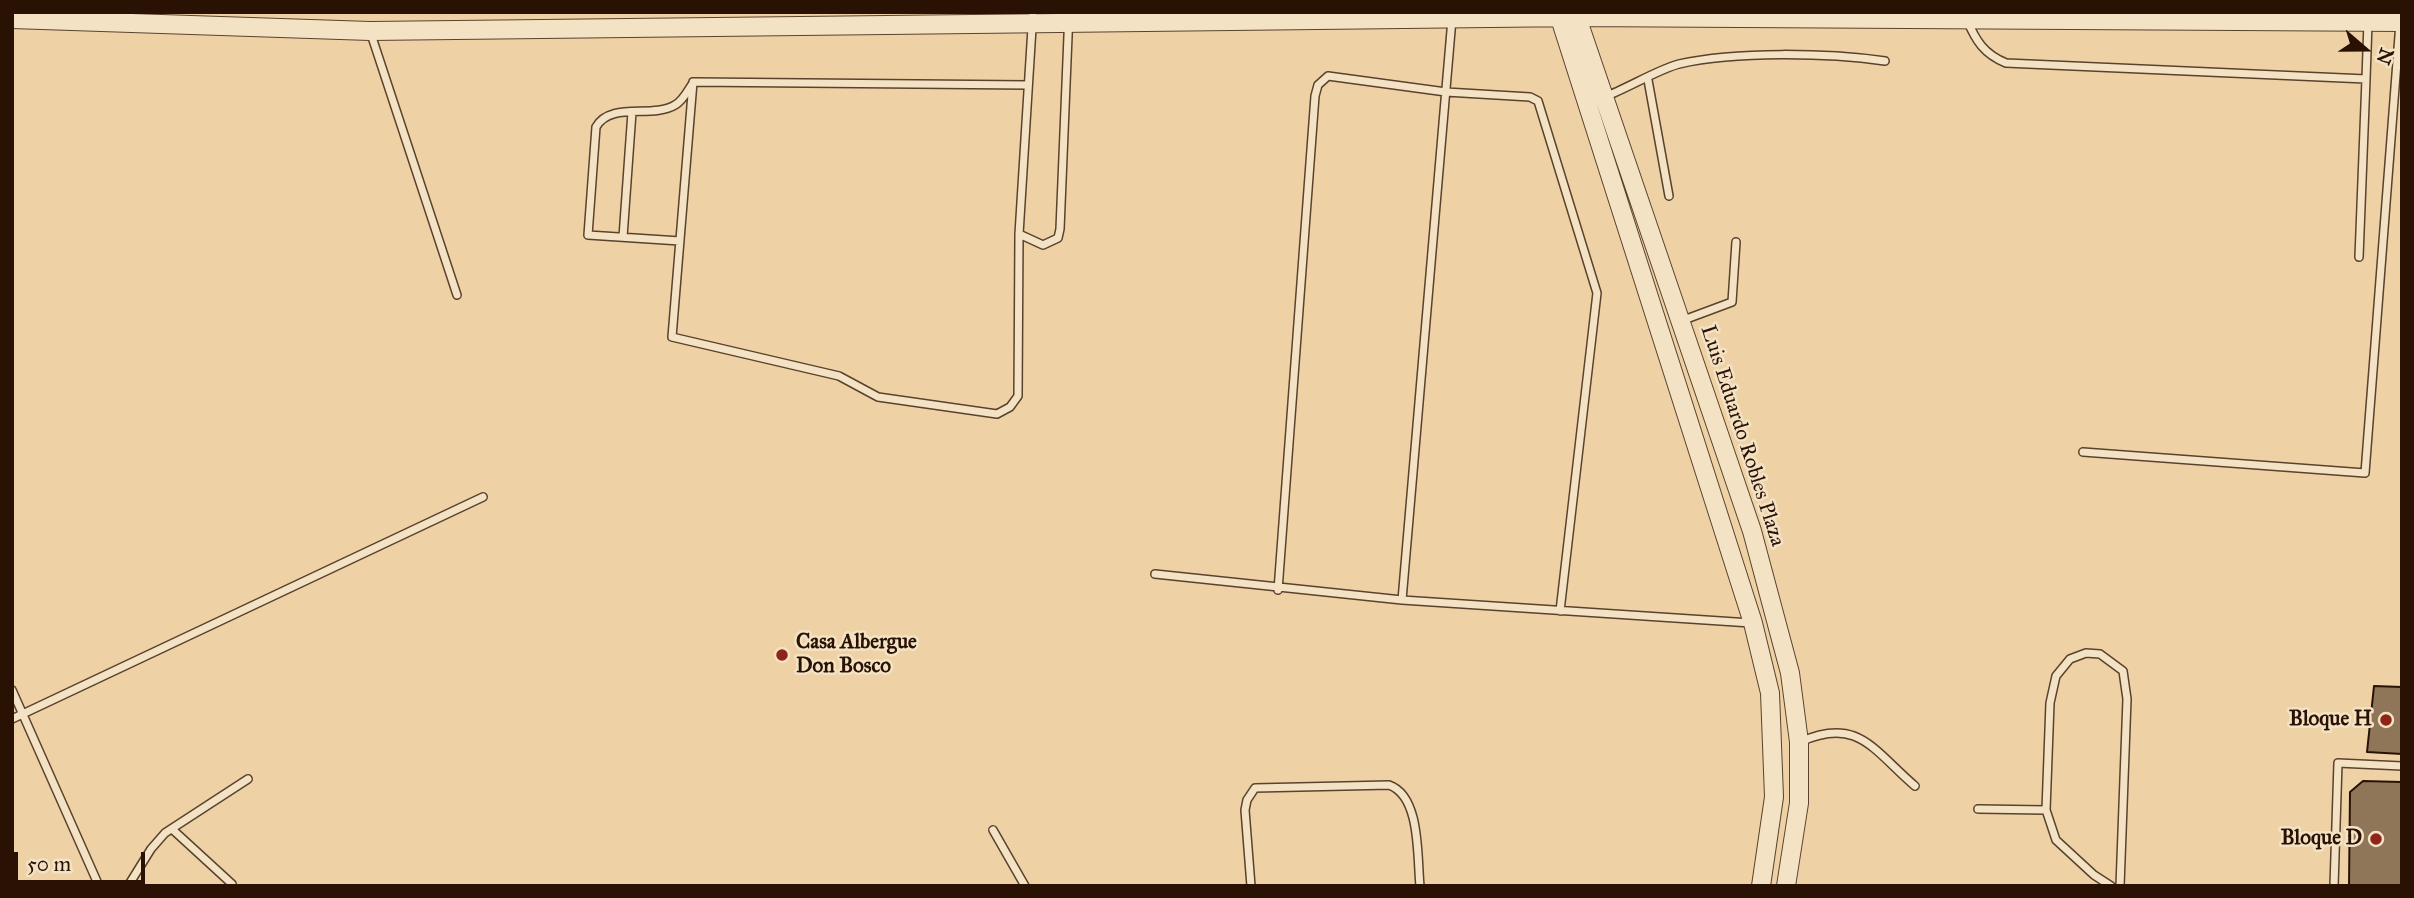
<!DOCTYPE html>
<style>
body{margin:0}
#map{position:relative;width:2414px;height:898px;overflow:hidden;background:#eed2a6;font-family:"IM FELL Great Primer",serif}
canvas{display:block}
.frame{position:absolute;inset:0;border:14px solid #291204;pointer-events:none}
.north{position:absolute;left:2330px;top:14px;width:70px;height:70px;-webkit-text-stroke:5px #f4e2c5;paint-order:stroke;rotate:110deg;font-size:19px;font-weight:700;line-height:28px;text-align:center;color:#291204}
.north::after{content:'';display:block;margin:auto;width:24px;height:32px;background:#291204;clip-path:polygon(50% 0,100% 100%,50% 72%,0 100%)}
.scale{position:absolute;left:14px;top:852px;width:131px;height:32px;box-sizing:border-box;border:4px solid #291204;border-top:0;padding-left:9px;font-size:21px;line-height:24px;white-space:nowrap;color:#291204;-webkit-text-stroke:5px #f4e2c5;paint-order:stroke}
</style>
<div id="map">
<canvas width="2414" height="898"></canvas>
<div class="frame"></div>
<div class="north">N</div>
<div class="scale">50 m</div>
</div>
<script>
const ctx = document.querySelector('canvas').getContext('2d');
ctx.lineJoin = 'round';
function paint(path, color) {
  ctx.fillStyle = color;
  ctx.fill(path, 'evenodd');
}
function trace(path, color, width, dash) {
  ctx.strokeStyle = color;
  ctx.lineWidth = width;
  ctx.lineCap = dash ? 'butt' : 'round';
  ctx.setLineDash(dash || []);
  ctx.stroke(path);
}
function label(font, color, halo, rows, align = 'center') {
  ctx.font = font + ' "IM FELL Great Primer",serif';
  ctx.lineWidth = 5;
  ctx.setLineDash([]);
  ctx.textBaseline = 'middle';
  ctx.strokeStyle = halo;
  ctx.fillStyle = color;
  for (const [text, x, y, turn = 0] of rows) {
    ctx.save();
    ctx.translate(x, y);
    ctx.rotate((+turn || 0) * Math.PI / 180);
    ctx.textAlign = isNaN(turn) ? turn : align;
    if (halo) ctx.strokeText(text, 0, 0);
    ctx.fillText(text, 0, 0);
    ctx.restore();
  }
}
const building = new Path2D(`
 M2374,686L2402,687V754L2367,752Z
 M2363,781L2402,782V886H2349L2350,792Z`);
const service = new Path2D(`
 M1967,20C1976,41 1984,54 2006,63L2366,79L2368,22
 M370,31L457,295
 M1648,80L1669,196
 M1028,85L693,82L672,337L839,376L878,397L997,414L1010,407L1018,396L1019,234L1033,12
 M1604,97C1626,89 1659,69 1679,64C1736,51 1827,53 1885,61
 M1019,234L1043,245L1058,238L1060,229L1069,12
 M623,237L632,112
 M680,241L588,235L596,127C611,101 652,119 675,105C683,101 688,90 693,83
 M2359,257L2366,79
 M1681,321L1732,302L1736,242
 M2083,452L2365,473L2400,23
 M1155,574L1402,600L1751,623
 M1278,590L1315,96L1318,85L1328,76L1446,92L1530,97L1538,101L1597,293L1560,611
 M1402,600L1452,19
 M12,690L99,886
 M12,719L483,497
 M1800,742C1858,716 1873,750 1915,786
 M1978,809L2046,810
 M172,829L232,884
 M993,830L1025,886
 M128,886L151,849L165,833L248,779
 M1251,886L1245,810L1247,800L1255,788L1389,785C1421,796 1417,857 1420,886
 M2111,886L2094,875L2056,840L2046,810L2050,703L2056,676L2070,659L2086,653L2100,654L2123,671L2127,699L2120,886
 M2334,886L2338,763L2402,766`);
const tertiary = new Path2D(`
 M1558,12L1753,623L1770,693L1774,797L1761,886
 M1575,12L1752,531L1790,673L1799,742V803L1786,886
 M12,19L370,31L1576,17L2402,22`);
const markers = [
 [782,655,7,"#8f2418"],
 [2386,720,7,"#8f2418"],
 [2376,839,7,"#8f2418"]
];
const streetNames = [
 ["Luis Eduardo Robles Plaza",1742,436,72]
];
const poiNames = [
 ["Casa Albergue",796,643,"left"],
 ["Don Bosco",796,667,"left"],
 ["Bloque H",2372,720],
 ["Bloque D",2362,839]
];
paint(building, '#8f7658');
trace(building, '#291204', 2);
trace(service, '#5a422c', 10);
trace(tertiary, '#5a422c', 20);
trace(service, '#f4e2c5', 7);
trace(tertiary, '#f4e2c5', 18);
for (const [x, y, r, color] of markers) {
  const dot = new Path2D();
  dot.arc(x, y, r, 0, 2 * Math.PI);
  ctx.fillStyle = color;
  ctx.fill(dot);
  trace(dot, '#f4e2c5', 2.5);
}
label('21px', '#291204', '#f4e2c5', streetNames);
label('bold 21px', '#291204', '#f4e2c5', poiNames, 'right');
</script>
